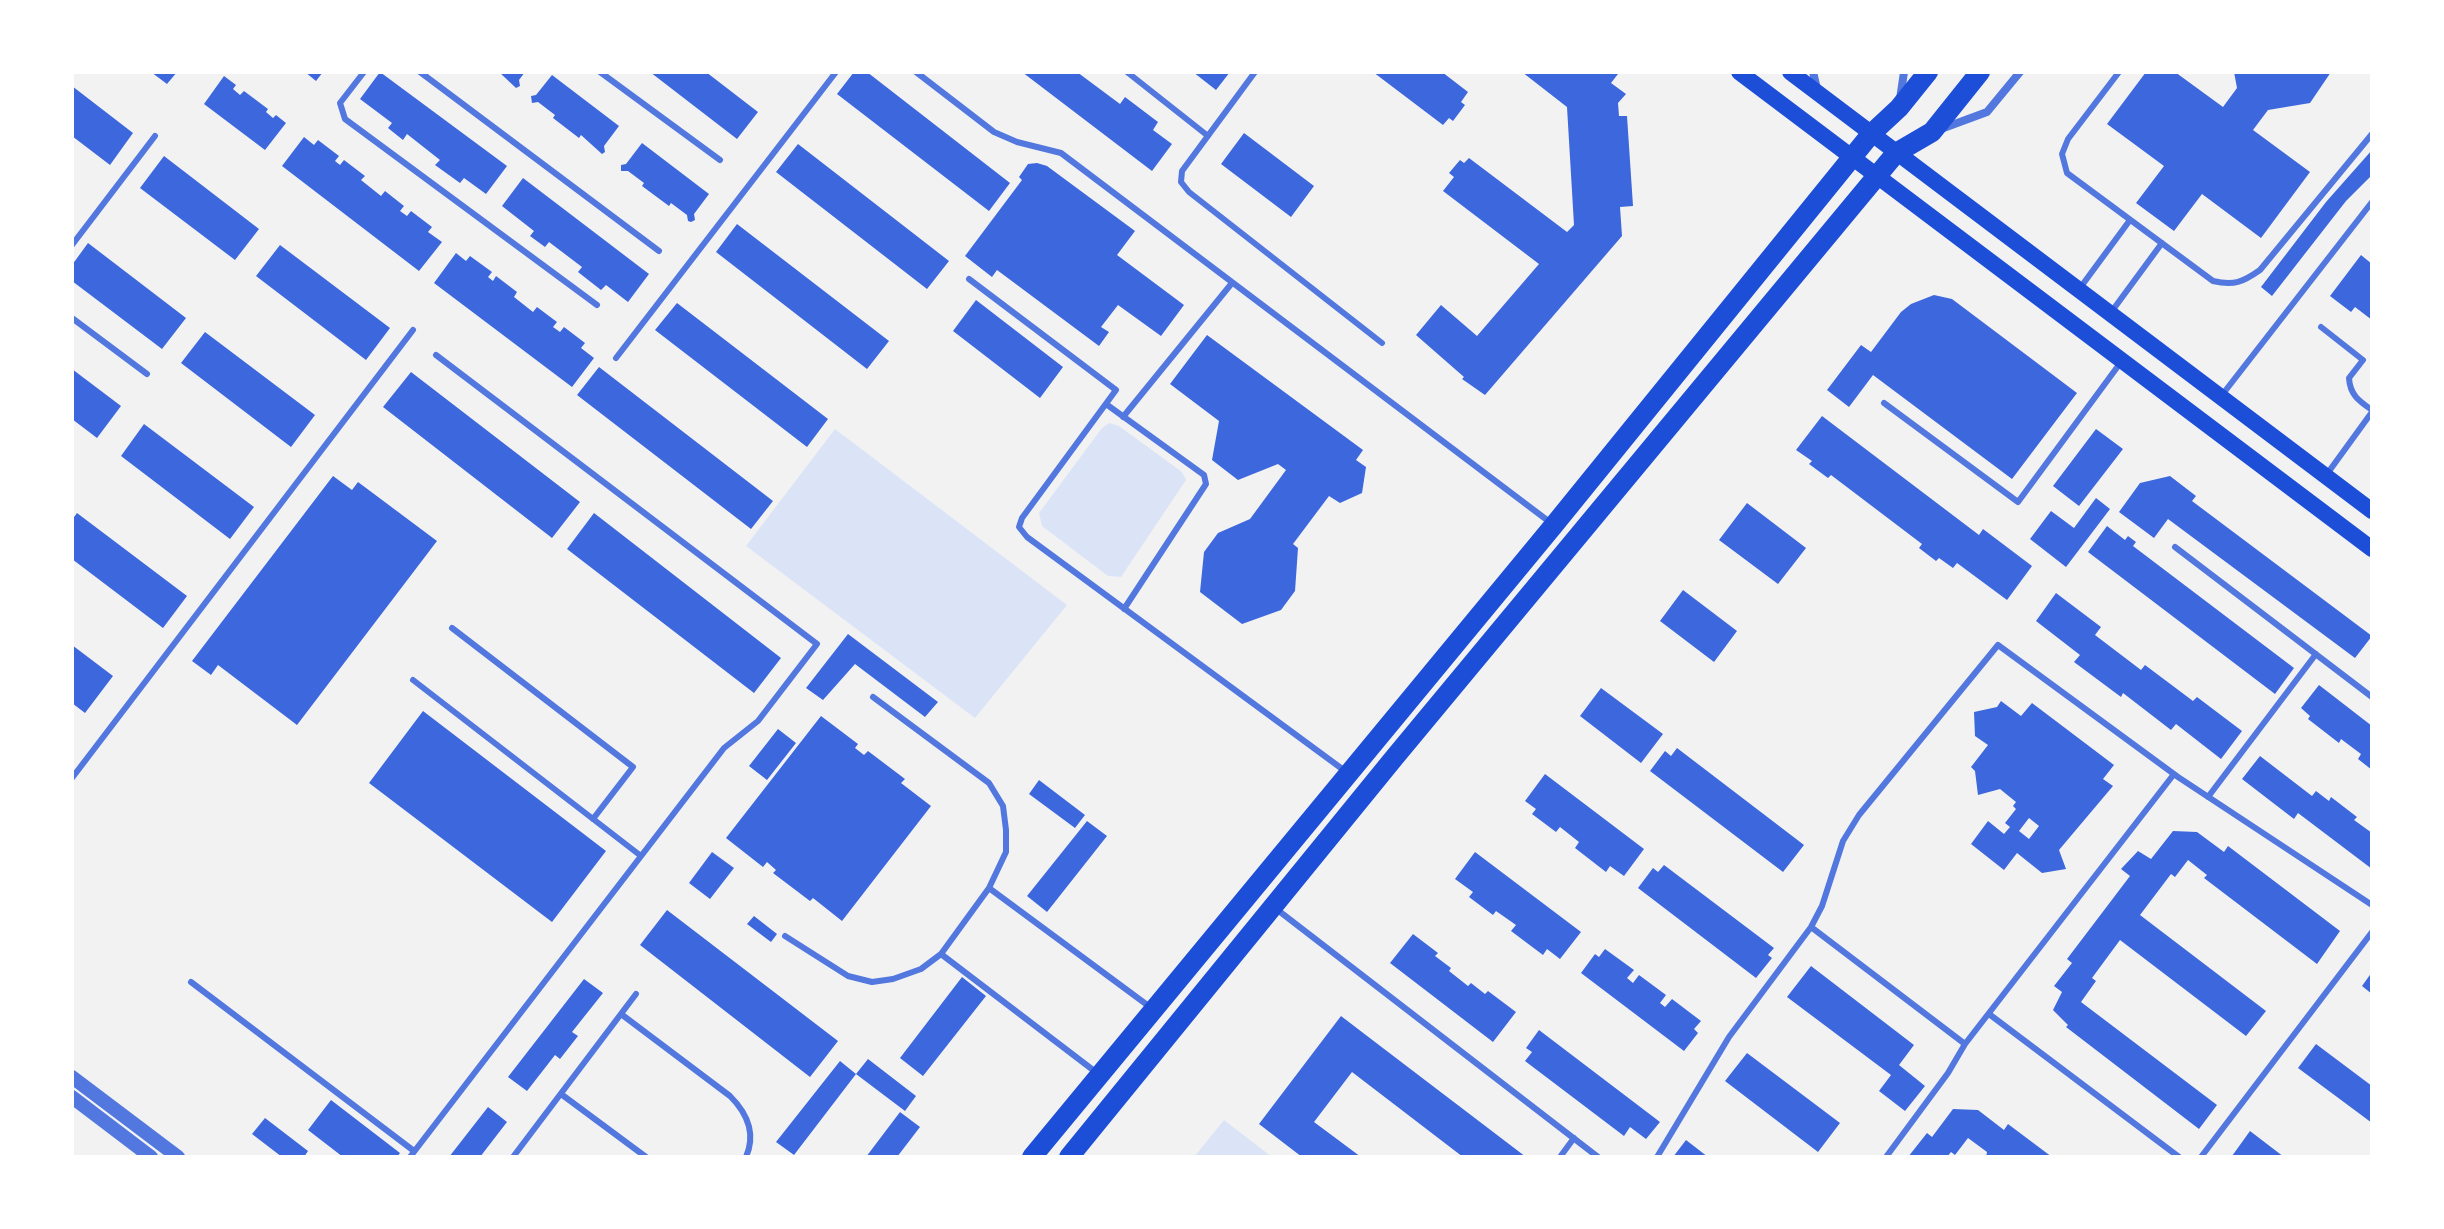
<!DOCTYPE html>
<style>
body{margin:0}
#map{position:relative;width:2444px;height:1229px;overflow:hidden;background:#f2f2f2;font-family:Jost,sans-serif}
canvas{display:block}
.frame{position:absolute;inset:0;border:74px solid #fff;pointer-events:none}
</style>
<div id="map">
<canvas width="2444" height="1229"></canvas>
<div class="frame"></div>
</div>
<script>
const ctx = document.querySelector('canvas').getContext('2d');
ctx.lineJoin = 'round';
function paint(path, color) {
  ctx.fillStyle = color;
  ctx.fill(path, 'evenodd');
}
function trace(path, color, width, dash) {
  ctx.strokeStyle = color;
  ctx.lineWidth = width;
  ctx.lineCap = dash ? 'butt' : 'round';
  ctx.setLineDash(dash || []);
  ctx.stroke(path);
}
const green = new Path2D(`
 M1109,423L1119,426L1182,472L1186,480L1121,577L1108,576L1042,526L1039,513L1102,428Z
 M835,429L1067,605L975,718L746,546Z
 M1224,1120L1272,1157H1194Z`);
const building = new Path2D(`
 M151,72H177L167,84Z
 M305,72H323L316,81Z
 M380,72L507,166L486,194L464,178L460,183L435,165L440,160L407,134L403,140L388,128L392,123L360,99Z
 M499,72H525L519,80L520,86L516,88Z
 M650,72H706L758,112L737,139Z
 M854,72H867L1010,183L989,211L837,94Z
 M1022,72H1077L1120,104L1125,97L1158,122L1153,130L1172,144L1152,171Z
 M1193,72H1230L1216,90Z
 M1373,72H1442L1468,92L1461,102L1465,105L1453,121L1449,118L1443,125Z
 M1522,72L1618,74L1611,83L1626,94L1618,103L1619,116H1627L1633,206L1620,207L1622,236L1485,395L1462,379L1464,377L1416,335L1441,305L1477,336L1539,264L1443,191L1454,177L1449,173L1460,160L1464,163L1469,158L1567,232L1574,225L1567,107Z
 M2146,72H2175L2223,107L2237,88L2234,72H2331L2310,103L2268,110L2253,130L2310,172L2261,238L2202,194L2174,231L2136,203L2164,166L2107,124Z
 M552,75L619,126L604,146L605,152L602,154L581,135L579,138L553,118L555,115L538,102L532,103L531,96L536,95Z
 M224,76L236,85L233,89L240,95L244,91L268,109L266,112L273,118L276,115L286,123L265,150L204,104Z
 M72,86L133,133L110,165L72,136Z
 M1244,133L1314,186L1291,217L1221,164Z
 M304,137L314,145L318,140L339,156L335,161L340,165L344,160L365,176L361,180L381,196L385,191L404,206L400,211L407,216L411,211L432,227L428,232L442,242L419,271L282,166Z
 M642,143L709,194L694,214L695,220L691,222L688,221L687,215L671,203L669,206L642,186L644,183L628,171H621V165L626,164Z
 M798,144L949,261L927,289L776,172Z
 M2372,150V175L2346,201L2272,296L2261,287L2326,202Z
 M164,156L259,229L235,260L140,188Z
 M1037,163L1047,166L1135,231L1117,255L1184,305L1161,336L1118,305L1101,327L1109,332L1099,346L997,270L992,277L965,256L1022,180L1019,177L1028,164Z
 M523,178L649,274L628,302L606,285L601,290L578,272L582,267L549,242L545,247L530,236L534,231L502,206Z
 M737,224L889,341L867,369L716,252Z
 M88,243L186,318L162,349L72,281V265Z
 M280,245L390,328L366,360L256,276Z
 M456,253L466,261L470,256L492,272L488,277L493,281L496,276L517,292L514,297L533,312L537,307L557,322L553,327L560,332L564,327L585,343L581,348L594,358L572,387L434,283Z
 M2361,255L2372,264V320L2355,307L2351,312L2330,296Z
 M1934,295L1952,299L2077,393L2012,479L1873,375L1849,407L1827,390L1861,345L1871,352L1901,312L1911,304Z
 M976,300L1063,367L1040,398L953,331Z
 M677,303L828,419L807,447L655,330Z
 M205,332L315,415L291,447L181,363Z
 M1207,335L1363,450L1356,460L1366,467L1362,493L1340,503L1329,496L1293,544L1298,548L1295,591L1281,610L1242,624L1200,592L1204,552L1218,533L1250,519L1286,470L1278,464L1238,480L1212,460L1219,421L1170,384Z
 M599,367L773,501L751,529L577,395Z
 M72,369L121,406L97,438L72,419Z
 M411,372L580,502L552,538L383,407Z
 M1822,416L1979,535L1983,529L2032,566L2007,600L1957,563L1953,568L1939,558L1936,561L1919,548L1922,544L1831,475L1828,478L1809,464L1812,461L1796,450Z
 M144,424L254,507L230,539L121,456Z
 M2096,429L2123,449L2079,506L2053,486Z
 M333,476L352,490L358,482L437,541L297,725L218,665L211,675L192,661Z
 M2170,476L2196,496L2192,501L2372,636L2355,658L2168,519L2154,538L2119,512L2140,483Z
 M2096,498L2110,509L2066,567L2030,539L2051,511L2074,528Z
 M1747,503L1806,548L1778,584L1719,540Z
 M77,513L187,596L163,628L72,559V520Z
 M594,513L781,658L754,693L567,549Z
 M2107,526L2125,540L2128,536L2136,542L2133,546L2294,668L2275,694L2088,552Z
 M1683,590L1737,631L1714,662L1660,621Z
 M2056,593L2101,627L2095,635L2141,670L2145,665L2193,701L2197,697L2242,731L2221,759L2176,724L2171,730L2123,693L2121,697L2074,662L2080,655L2036,621Z
 M848,634L938,702L925,717L855,664L823,700L806,688Z
 M72,645L113,676L85,713L72,703Z
 M2319,685L2372,726V770L2358,759L2361,754L2341,739L2339,743L2308,719L2310,716L2301,708Z
 M1601,688L1663,734L1641,763L1580,716Z
 M2001,701L2021,716L2032,703L2114,765L2103,779L2113,786L2059,850L2066,869L2042,873L2017,853L2004,870L1971,844L1988,821L2004,834L2010,827L2005,823L2016,809L2013,806L2016,802L2000,789L1978,795L1975,771L1971,767L1988,745L1975,736L1974,712L1997,707ZM2029,818L2039,826L2029,839L2019,831Z
 M423,711L606,851L552,922L369,783Z
 M821,716L858,744L855,748L864,755L868,751L905,779L901,783L931,806L842,921L813,898L810,901L773,873L776,870L767,862L763,867L726,838Z
 M778,729L796,743L767,780L749,766Z
 M1677,748L1804,845L1783,872L1650,771L1665,751L1671,756Z
 M2260,756L2312,796L2316,791L2329,801L2331,797L2357,817L2354,820L2372,833V869L2298,813L2294,819L2242,779Z
 M1545,774L1644,849L1624,876L1610,866L1606,872L1575,848L1579,842L1560,827L1556,832L1532,814L1536,809L1525,801Z
 M1039,780L1085,815L1075,828L1029,794Z
 M1087,821L1107,836L1047,912L1027,896Z
 M2173,831L2197,832L2224,852L2228,846L2340,931L2317,964L2204,878L2207,875L2188,860L2175,877L2171,874L2140,915L2266,1011L2246,1036L2120,940L2092,978L2096,981L2081,1002L2217,1105L2199,1129L2066,1027L2068,1025L2053,1010L2062,992L2054,986L2072,963L2067,959L2130,876L2121,869L2138,851L2151,859Z
 M712,852L734,868L710,899L689,883Z
 M1475,852L1581,932L1560,959L1547,949L1543,955L1511,931L1516,925L1496,911L1493,915L1469,897L1473,892L1455,879Z
 M1664,865L1774,948L1768,955L1772,958L1756,978L1638,888L1653,868L1658,872Z
 M667,910L838,1041L810,1077L640,945Z
 M754,916L777,934L771,942L747,924Z
 M1413,934L1438,953L1435,956L1451,968L1449,971L1468,986L1471,983L1485,994L1488,991L1516,1012L1493,1042L1390,963Z
 M1605,949L1634,970L1627,978L1633,983L1639,975L1666,995L1660,1003L1665,1007L1672,999L1701,1021L1694,1029L1698,1033L1684,1051L1581,973L1595,954L1599,957Z
 M1811,966L1914,1045L1899,1065L1925,1086L1905,1111L1879,1091L1891,1075L1787,997Z
 M2372,972V994L2362,986Z
 M962,977L986,996L923,1076L900,1058Z
 M584,979L603,993L572,1032L578,1036L560,1059L555,1055L527,1091L508,1077Z
 M1341,1016L1375,1042L1526,1157H1463L1352,1072L1314,1122L1361,1157H1302L1259,1124Z
 M1539,1030L1660,1122L1646,1139L1630,1127L1624,1136L1525,1061L1532,1052L1526,1048Z
 M2316,1044L2372,1086V1123L2298,1068Z
 M1747,1053L1840,1123L1818,1152L1725,1081Z
 M868,1059L916,1096L905,1111L856,1074Z
 M840,1061L856,1074L794,1155L776,1142Z
 M331,1100L400,1153L397,1157H343L308,1130Z
 M488,1107L507,1122L480,1157H449Z
 M1953,1109L1978,1110L2004,1130L2008,1124L2052,1157H1986L1987,1152L1968,1138L1955,1155L1951,1152L1947,1157H1908L1927,1133L1932,1137Z
 M900,1112L920,1127L897,1157H866Z
 M265,1118L308,1151L304,1157H282L252,1134Z
 M2250,1131L2284,1157L2232,1156Z
 M1686,1140L1708,1157H1673Z`);
const service = new Path2D(`
 M364,72L340,103L345,119L597,305
 M420,72L659,251
 M600,72L720,160
 M916,72L994,132L1017,142L1061,153L1551,523
 M1127,72L1208,136
 M1255,72L1182,171L1181,182L1189,192L1382,343
 M2119,72L2068,139L2062,154L2067,173L2213,281C2234,286 2243,282 2260,270L2372,134
 M72,245L155,136
 M969,279L1116,390L1022,518L1019,527L1027,537L1345,771
 M2080,288L2130,220
 M2112,311L2162,243
 M72,318L147,374
 M2321,327L2363,360L2349,378C2350,395 2359,401 2372,410
 M616,358L836,72
 M2222,395L2372,202
 M1884,403L2018,502L2121,362
 M1106,404L1204,475L1206,484L1124,609
 M1123,417L1232,283
 M2327,474L2372,412
 M2175,547L2372,697
 M452,628L633,767L593,819
 M413,680L641,856
 M72,778L413,330
 M2208,797L2316,654
 M989,888L1150,1007
 M1275,908L1598,1157
 M1811,927L1965,1044
 M785,936L848,976L872,982L893,979L921,969L941,954L989,888L1006,852V830L1003,806L989,783L873,697
 M941,954L1097,1073
 M191,982L414,1151
 M621,1014L730,1096C747,1113 756,1134 746,1157
 M1989,1014L2179,1157
 M561,1094L646,1157
 M410,1157L724,748L758,721L817,644L436,355
 M513,1157L636,994
 M1560,1157L1574,1138
 M1657,1157L1729,1037L1811,927L1822,906L1843,841L1859,815L1998,645L2178,777L2372,905
 M1886,1157L1948,1073L1965,1044L2174,774
 M2201,1157L2372,932`);
const minor = new Path2D(`
 M1813,72L1817,89
 M1900,99L1904,72
 M1941,129L1987,112L2020,72`);
const tertiary = new Path2D(`
 M72,1077L178,1157
 M72,1097L151,1157`);
const secondary = new Path2D(`
 M1739,72L2372,549
 M1790,72L2372,511`);
const primary = new Path2D(`
 M1032,1157L1554,525L1871,134L1899,108L1928,72
 M1069,1157L1394,758L1896,153L1932,132L1980,72`);
paint(green, '#dbe4f7');
paint(building, '#3d67dc');
trace(service, '#5277de', 6);
trace(minor, '#5277de', 8);
trace(tertiary, '#5277de', 14);
trace(secondary, '#1d4ed8', 16);
trace(primary, '#1d4ed8', 20);
</script>
